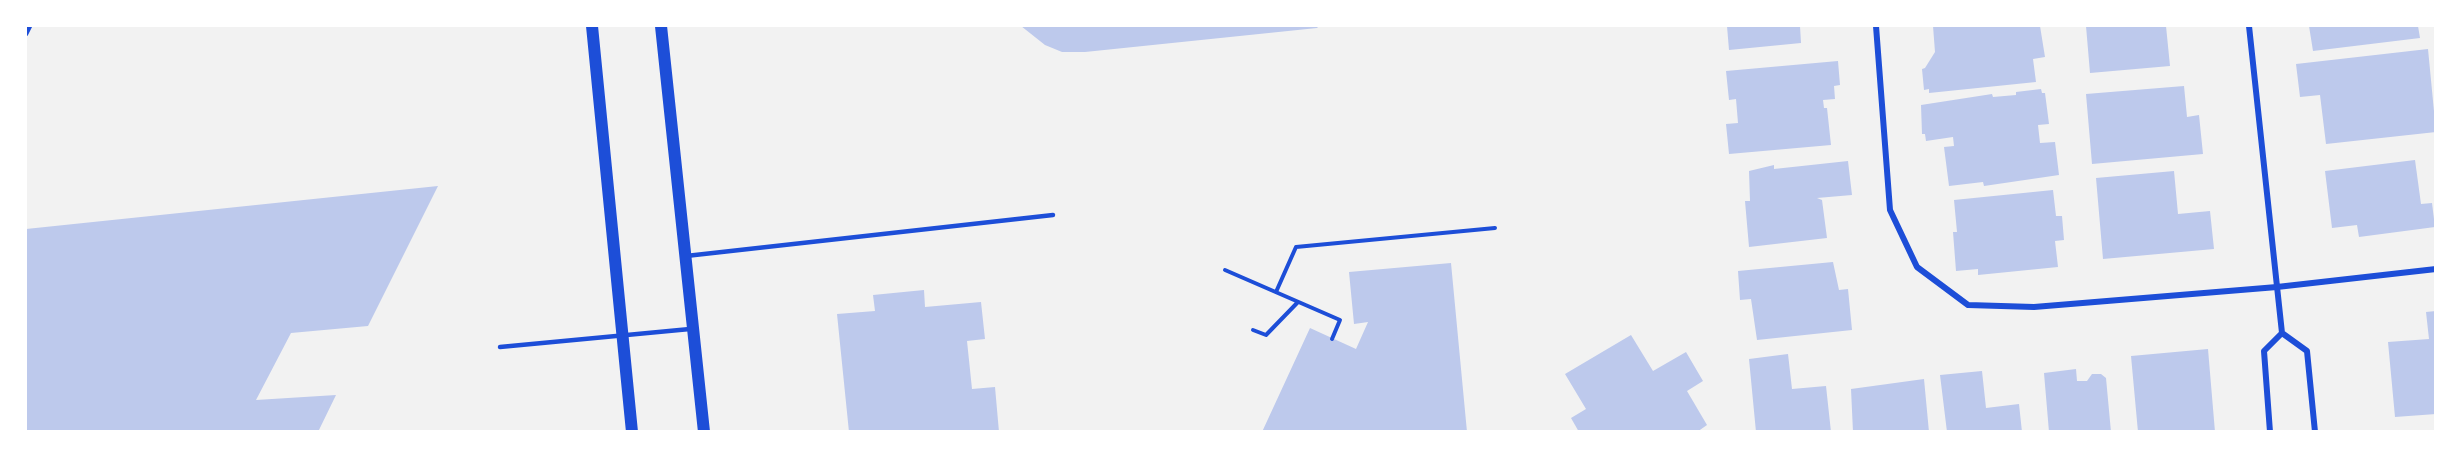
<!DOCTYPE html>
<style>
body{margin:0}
#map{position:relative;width:2461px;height:457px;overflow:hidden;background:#f2f2f2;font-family:Figtree,sans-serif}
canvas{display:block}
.frame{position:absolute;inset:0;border:27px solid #fff;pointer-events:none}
</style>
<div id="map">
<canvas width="2461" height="457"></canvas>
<div class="frame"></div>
</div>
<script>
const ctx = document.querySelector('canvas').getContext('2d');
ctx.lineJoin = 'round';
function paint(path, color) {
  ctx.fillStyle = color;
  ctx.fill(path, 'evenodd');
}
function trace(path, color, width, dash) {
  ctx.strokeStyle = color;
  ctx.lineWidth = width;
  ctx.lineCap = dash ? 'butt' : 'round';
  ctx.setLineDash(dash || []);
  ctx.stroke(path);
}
const building = new Path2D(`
 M1021,26H1319L1317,28L1085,52H1062L1045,45Z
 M1727,26H1800L1801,43L1729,50Z
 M1933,26H2040L2045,57L2033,59L2036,82L1929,93V89L1924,90L1922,69L1925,68L1935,52Z
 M2086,26H2166L2170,66L2090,73Z
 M2309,26H2418L2420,38L2313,51Z
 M2428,49L2436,132L2326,144L2320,95L2300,97L2296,64Z
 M1838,61L1840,85L1834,86L1835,99L1823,100L1824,108H1827L1831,145L1729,154L1726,124L1738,123L1736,99L1729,100L1726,71Z
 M2184,86L2187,117L2199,115L2203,154L2092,164L2086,94Z
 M2041,89L2042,93H2045L2049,124L2038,125L2040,143L2055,142L2059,175L1984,186L1983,182L1949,186L1944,147L1954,146L1953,137L1926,141L1925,134H1922L1921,105L1992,94L1993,97L2016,95V92Z
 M2415,160L2421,204L2432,203L2435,227L2359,237L2357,225L2332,228L2325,171Z
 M1848,161L1852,195L1817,198L1822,200L1827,238L1749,247L1745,201H1750L1749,171L1774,165V169Z
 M2174,171L2178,214L2210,211L2214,249L2103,259L2096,178Z
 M438,186L368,326L291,333L256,400L336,395L318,432H26V229Z
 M2053,190L2056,216H2062L2064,240L2055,241L2058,267L1978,275V269L1956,271L1953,232H1957L1954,200Z
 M1833,262L1839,290L1848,289L1852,330L1757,340L1751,299L1740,300L1738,271Z
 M1451,263L1467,432H1262L1310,328L1356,349L1368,322L1354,324L1349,272Z
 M924,290L925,307L981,302L985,339L967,341L972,389L995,387L999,432H849L837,314L875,311L873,295Z
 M2436,311V414L2395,417L2388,342L2429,339L2426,312Z
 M1631,335L1653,371L1686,352L1703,381L1687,391L1707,425L1697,432H1579L1571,418L1586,409L1565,374Z
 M2208,349L2215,432H2138L2131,356Z
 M1788,354L1792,389L1826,386L1831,432H1756L1749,359Z
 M2076,369L2077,381H2087L2092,374H2101L2106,378L2111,432H2049L2044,373Z
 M1982,371L1986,408L2019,404L2022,432H1947L1940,375Z
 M1924,379L1929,432H1853L1851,389Z`);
const path = new Path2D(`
 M1225,270L1340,320L1332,339
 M1276,292L1296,247L1495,228
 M1253,330L1266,335L1298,302`);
const service = new Path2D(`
 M26,34L30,26
 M686,256L1053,215
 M500,347L690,329`);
const minor = new Path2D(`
 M1876,26L1890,210L1917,267L1968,305L2034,307L2277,287L2436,269
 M2249,26L2282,333L2307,351L2315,432
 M2270,432L2264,351L2282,333`);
const secondary = new Path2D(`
 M592,26L632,432
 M661,26L704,432`);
paint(building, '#bdc9ec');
trace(path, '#1d4ed8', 4);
trace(service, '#1d4ed8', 4.5);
trace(minor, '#1d4ed8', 6);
trace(secondary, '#1d4ed8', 12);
</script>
